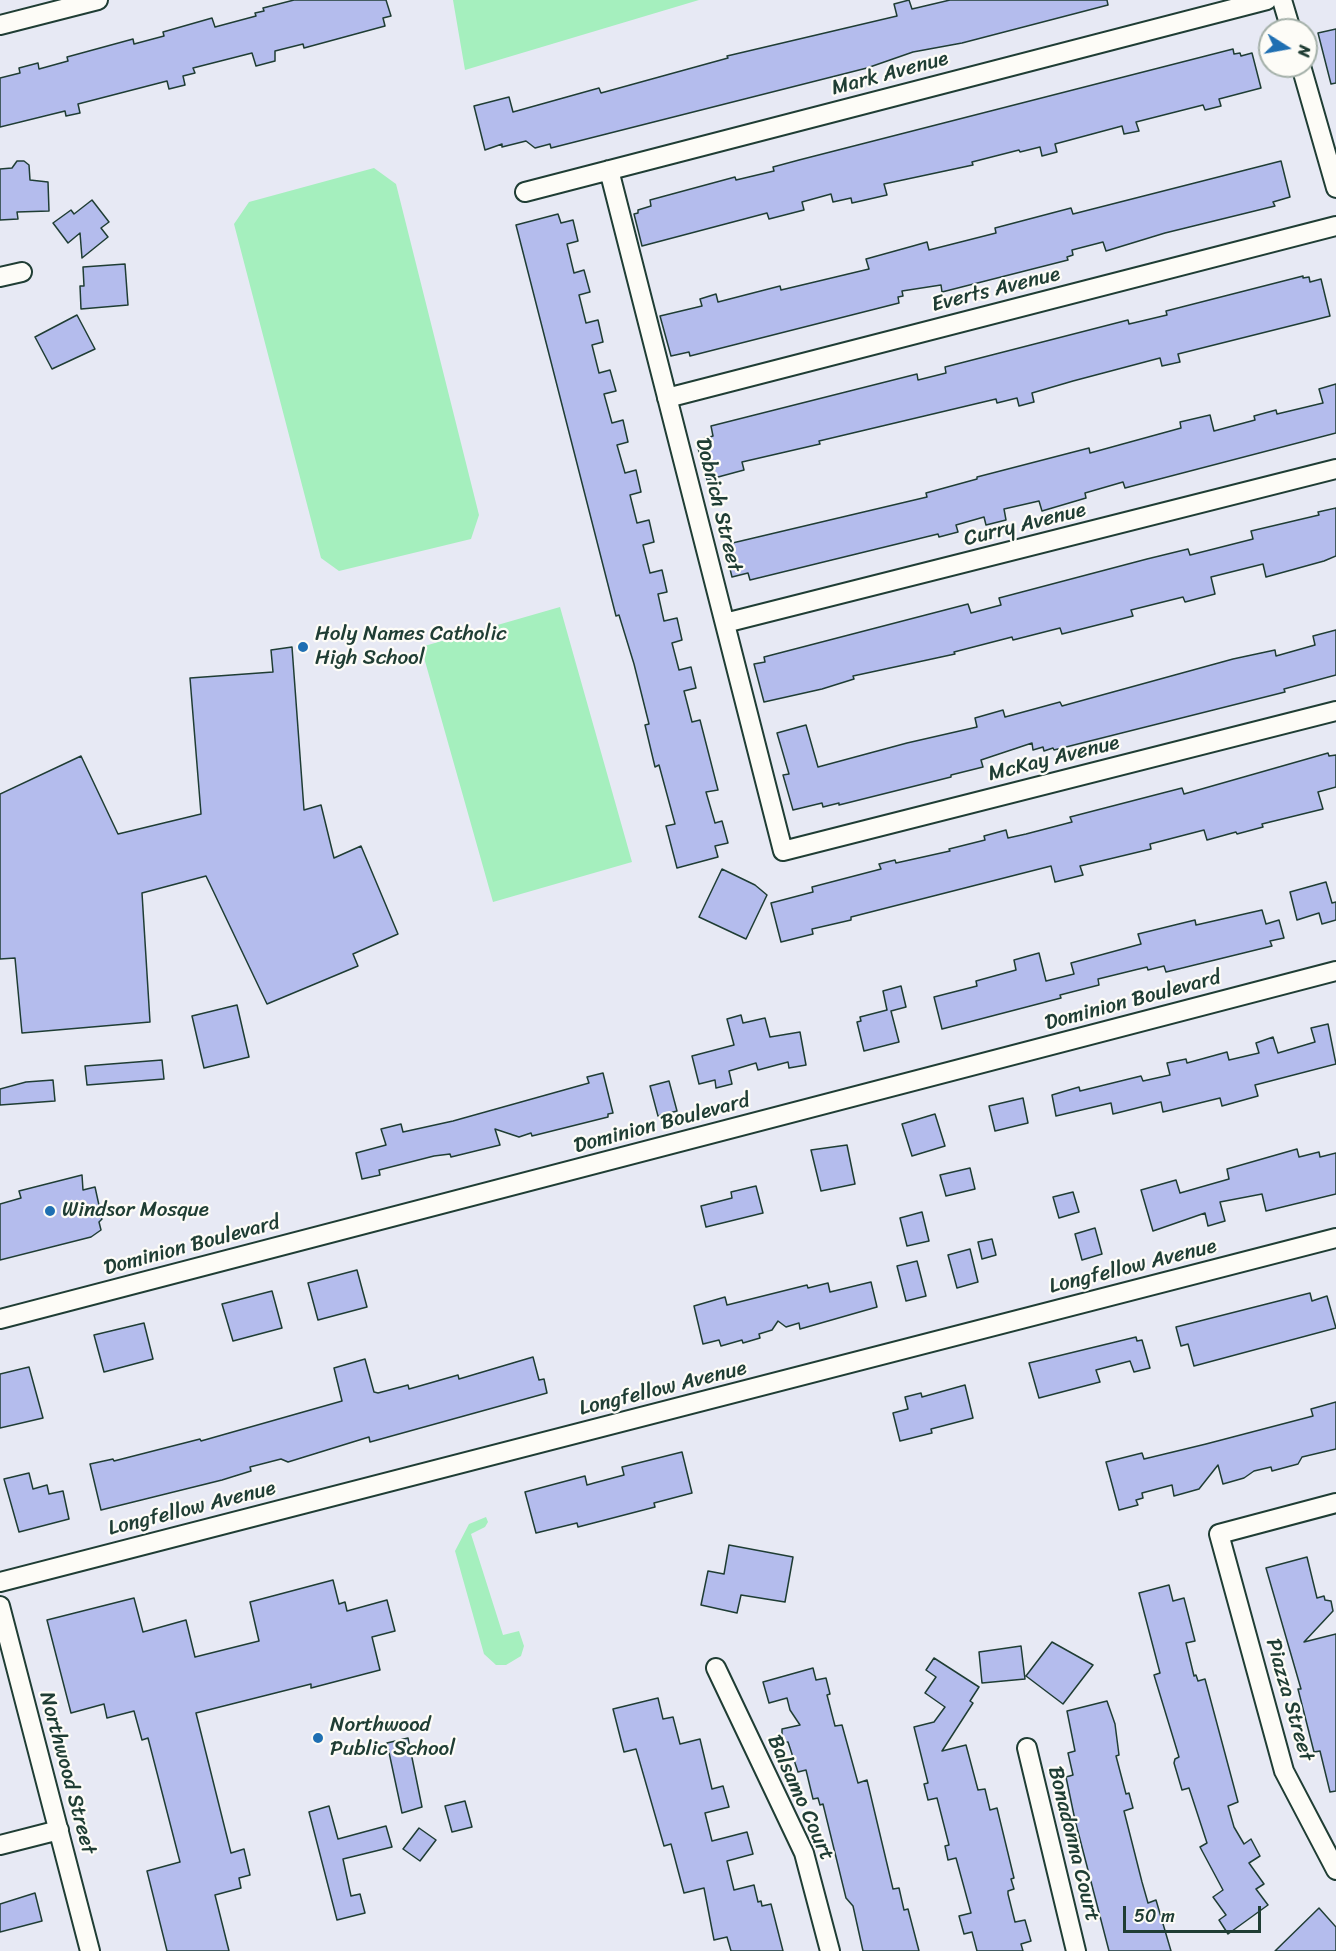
<!DOCTYPE html>
<style>
body{margin:0}
#map{position:relative;width:1336px;height:1951px;overflow:hidden;background:#e7e9f4;font-family:Sriracha,sans-serif}
canvas{display:block}
.north{position:absolute;left:1258px;top:18px;width:60px;height:60px;box-sizing:border-box;background:#fdfcf7;border:2px solid #a4b0a9;border-radius:50%;rotate:101deg;font-size:16px;font-weight:700;line-height:24px;text-align:center;color:#1f3d34}
.north::after{content:'';display:block;margin:auto;width:21px;height:27px;background:#1f6fb2;clip-path:polygon(50% 0,100% 100%,50% 72%,0 100%)}
.scale{position:absolute;left:1123px;top:1906px;width:138px;height:27px;box-sizing:border-box;border:3px solid #1f3d34;border-top:0;padding-left:8px;font-size:18px;line-height:21px;white-space:nowrap;color:#1f3d34;-webkit-text-stroke:4px #fdfcf7;paint-order:stroke}
</style>
<div id="map">
<canvas width="1336" height="1951"></canvas>
<div class="north">N</div>
<div class="scale">50 m</div>
</div>
<script>
const ctx = document.querySelector('canvas').getContext('2d');
ctx.lineJoin = 'round';
function paint(path, color) {
  ctx.fillStyle = color;
  ctx.fill(path, 'evenodd');
}
function trace(path, color, width, dash) {
  ctx.strokeStyle = color;
  ctx.lineWidth = width;
  ctx.lineCap = dash ? 'butt' : 'round';
  ctx.setLineDash(dash || []);
  ctx.stroke(path);
}
function label(font, color, halo, rows, align = 'center') {
  ctx.font = font + ' Sriracha,sans-serif';
  ctx.lineWidth = 4.5;
  ctx.setLineDash([]);
  ctx.textBaseline = 'middle';
  ctx.strokeStyle = halo;
  ctx.fillStyle = color;
  for (const [text, x, y, turn = 0] of rows) {
    ctx.save();
    ctx.translate(x, y);
    ctx.rotate((+turn || 0) * Math.PI / 180);
    ctx.textAlign = isNaN(turn) ? turn : align;
    if (halo) ctx.strokeText(text, 0, 0);
    ctx.fillText(text, 0, 0);
    ctx.restore();
  }
}
const green = new Path2D(`
 M453,0H699L465,70Z
 M374,168L396,184L479,515L471,539L339,571L321,558L234,224L249,202Z
 M560,607L632,862L493,902L421,647Z
 M486,1517L488,1522L485,1527L471,1534L503,1635L519,1631L524,1646L521,1656L506,1665H496L484,1654L455,1551L469,1524Z`);
const building = new Path2D(`
 M294,0H386L391,16L383,18L385,26L304,48L303,44L275,51V61L256,66L252,53L193,68L195,73L183,76L185,85L169,89L167,81L78,104L80,113L66,116L65,111L0,127V78L20,73L19,68L38,63L39,69L68,61L67,57L133,39L134,44L164,36L163,32L212,18L215,27L256,16L255,13L264,11L263,8Z
 M909,0L912,9L950,0H1107L1108,5L962,43L913,52L867,68L551,148L550,144L535,148L526,141L502,147V144L485,150L474,106L509,97L513,112L599,88L601,93L728,58L727,56L897,16L894,4Z
 M1336,29V83L1331,84L1318,33Z
 M1233,49L1234,54L1240,53L1241,56L1252,53L1261,88L1219,99L1221,106L1205,110L1203,105L1136,122L1139,131L1124,134L1122,126L1055,144L1057,152L1042,156L1040,147L1020,152L1019,150L972,162L973,165L884,184L887,195L852,203L851,198L833,202L831,194L802,202L804,210L769,219L767,213L642,246L634,214L638,213V210L651,206L650,200L735,177L736,180L774,171L773,167L799,160Z
 M17,161H24L29,165L30,180L48,182L49,211L17,212L18,219L0,220V169L12,168Z
 M1281,161L1290,197L1273,202L1275,206L1165,233L1106,251L1103,242L1072,250L1073,255L1067,257L1068,260L942,292L941,285L902,291L903,296L898,297L899,303L690,356L689,352L671,356L660,316L702,306L700,299L716,294L718,302L780,286L781,290L823,280L869,269L866,259L913,246L927,242L929,250L996,233L995,228L1071,208L1073,214Z
 M92,200L109,222L101,228L108,237L82,258L80,233L68,243L53,223L71,210L74,214Z
 M558,214L561,223L573,220L578,241L567,244L574,273L584,270L590,292L579,295L586,323L598,320L603,342L592,345L599,373L610,370L616,391L604,394L612,423L623,420L628,442L617,445L625,473L636,470L641,492L630,495L637,523L649,520L654,542L643,545L650,573L662,570L667,592L658,594L664,621L677,618L682,640L672,643L679,670L691,667L696,688L684,691L692,722L700,720L718,790L706,792L715,823L722,821L728,843L715,846L718,857L677,868L666,826L675,824L659,765L655,767L645,725L649,724L634,664L619,615L616,616L516,225Z
 M125,264L128,305L81,309L80,286H84L83,267Z
 M1303,276V278L1309,277L1310,282L1321,279L1330,316L1178,354L1180,362L1162,366L1160,358L1073,381L1032,393L1034,402L1019,406L1017,398L997,403L996,399L819,441L820,444L742,462L744,470L707,480L696,441L713,436L711,426L917,374L918,380L946,373L945,367L1128,320L1129,324L1167,315L1166,311Z
 M77,315L95,349L52,369L35,337Z
 M1336,384V433L1125,488L1123,482L1085,493L1086,498L1042,511L1039,501L1004,509L1006,520L986,525L984,517L956,525L958,532L939,537L938,534L750,580L748,573L732,577L724,545L927,497L926,493L977,479V477L1089,448L1090,453L1181,428L1180,422L1210,415L1214,431L1255,420L1254,416L1276,410L1277,414L1323,403L1319,389Z
 M1336,508V556L1324,561L1266,577L1263,564L1211,577L1215,594L1185,602L1183,597L1131,610L1133,616L1062,634L1060,628L1013,640L1012,637L954,652L955,654L853,676L854,679L822,689L764,702L754,664L765,662L764,657L968,604L971,613L1001,605L999,598L1147,559L1188,549L1190,555L1253,539L1251,531L1319,515L1318,512Z
 M1336,630V675L1284,689L1285,692L1054,750L1053,748L1044,751L1043,747L1033,750L1032,743L981,760L983,767L951,775V777L839,805V803L823,807L822,803L793,810L783,775L789,774L777,733L806,725L818,767L907,743L977,727L975,718L1003,710L1005,717L1060,702L1062,706L1233,659L1275,650L1276,656L1315,645L1313,636Z
 M292,647L304,810L321,805L334,858L361,846L398,934L353,954L358,966L267,1004L206,876L142,893L150,1022L22,1033L15,958L0,959V794L81,756L118,834L201,814L190,678L273,672L271,650Z
 M1328,753L1329,756L1336,755V787L1318,792L1323,809L1262,824L1263,827L1237,834L1236,832L1207,840L1204,830L1150,844L1151,849L1080,866L1083,875L1055,882L1051,866L851,917V920L812,929L813,934L781,942L771,903L813,892L812,887L881,869L879,864L895,860L896,863L950,851L949,849L985,840L984,836L1006,830L1008,838L1026,834L1072,822L1070,817L1182,788L1184,794Z
 M722,869L755,885L767,895L746,939L699,917Z
 M1326,882L1332,903L1336,902V920L1322,924L1319,913L1297,920L1290,892Z
 M1262,910L1266,924L1279,920L1284,938L1270,941L1272,946L1166,972L1164,966L1148,970L1147,967L1098,979L1099,985L1060,995L1061,998L942,1029L934,997L977,986L976,981L1016,970L1014,960L1039,953L1046,981L1074,974L1071,963L1141,944L1138,934L1195,920L1196,925Z
 M901,986L906,1007L891,1011L899,1042L864,1051L857,1022L861,1021L860,1017L887,1010L883,991Z
 M237,1005L249,1057L204,1068L192,1016Z
 M741,1015L743,1023L765,1018L770,1037L800,1032L806,1065L789,1068L788,1062L758,1070L756,1063L729,1071L732,1084L716,1088L715,1080L699,1084L692,1056L734,1045L727,1019Z
 M1328,1024L1336,1064L1255,1085L1258,1096L1222,1106L1220,1098L1163,1112L1161,1102L1113,1114L1111,1103L1056,1116L1052,1095L1079,1087L1080,1091L1141,1076L1143,1081L1170,1075L1167,1063L1186,1059L1187,1063L1227,1052L1229,1060L1259,1053L1256,1043L1273,1037L1278,1053L1315,1042L1311,1028Z
 M162,1060L164,1079L87,1085L85,1066Z
 M603,1073L613,1113L608,1114V1117L532,1136L531,1133L519,1137L495,1129L500,1145L451,1157L450,1154L434,1156L379,1170L380,1175L362,1179L356,1153L386,1145L381,1129L401,1124L403,1132L453,1121L589,1083L587,1077Z
 M53,1080L55,1101L0,1105V1089L26,1082Z
 M669,1081L677,1111L658,1116L650,1086Z
 M1023,1098L1028,1123L995,1131L989,1106Z
 M935,1114L945,1146L912,1156L902,1124Z
 M847,1145L855,1184L821,1191L811,1150Z
 M1297,1149L1299,1157L1319,1152L1320,1157L1336,1153V1194L1266,1211L1262,1194L1220,1202L1225,1221L1208,1226L1205,1213L1153,1231L1141,1190L1176,1180L1180,1193L1229,1179L1227,1169Z
 M970,1168L975,1189L946,1196L940,1175Z
 M82,1175L83,1190L95,1187L102,1219L99,1222L101,1230L91,1237L0,1260V1204L21,1198L19,1191Z
 M756,1186L763,1213L706,1227L701,1206L732,1198L731,1192Z
 M1073,1192L1079,1212L1059,1218L1053,1197Z
 M922,1212L929,1241L907,1246L900,1218Z
 M1095,1228L1102,1254L1082,1260L1075,1234Z
 M992,1239L996,1255L982,1259L978,1242Z
 M970,1249L978,1282L957,1288L948,1255Z
 M917,1261L926,1296L906,1301L897,1266Z
 M357,1270L367,1307L318,1320L308,1283Z
 M871,1282L877,1307L800,1329L799,1323L786,1327L778,1321L772,1330L759,1334L760,1338L743,1343L742,1340L721,1346L719,1340L703,1344L694,1306L725,1297L727,1305L807,1285L808,1288L828,1283L830,1292Z
 M272,1291L282,1328L233,1341L222,1304Z
 M1310,1293L1312,1301L1327,1296L1336,1328L1194,1366L1188,1344L1181,1346L1176,1327Z
 M144,1323L153,1359L104,1372L94,1335Z
 M1136,1337L1137,1341L1142,1340L1150,1368L1134,1372L1130,1361L1096,1370L1100,1382L1039,1398L1029,1363Z
 M533,1357L539,1380L544,1379L547,1393L370,1442L369,1437L288,1462L281,1459L250,1467L251,1471L222,1480L101,1510L90,1464L113,1459L114,1461L200,1439L201,1441L342,1401L334,1368L365,1359L374,1392L378,1393L408,1385L409,1389L458,1375L459,1379Z
 M29,1367L43,1418L0,1428V1374Z
 M965,1385L973,1418L931,1429L932,1433L900,1441L893,1413L908,1409L905,1397L921,1393L922,1397Z
 M1336,1402V1449L1302,1457L1298,1464L1272,1471L1271,1467L1254,1471L1244,1478L1223,1484L1218,1465L1199,1489L1174,1496L1172,1485L1142,1493L1143,1498L1136,1500L1138,1505L1119,1510L1106,1462L1142,1453L1144,1459L1206,1444L1313,1416L1311,1409Z
 M682,1452L692,1493L654,1503L655,1507L578,1527L577,1523L536,1533L525,1492L585,1476L587,1485L594,1483L624,1475L622,1467Z
 M29,1473L33,1489L47,1485L49,1494L63,1491L69,1519L19,1532L4,1479Z
 M729,1545L793,1557L785,1602L741,1595L737,1613L701,1605L708,1571L724,1574Z
 M1307,1557L1317,1598L1324,1596L1325,1600L1331,1601L1333,1611L1304,1642L1336,1634V1791L1330,1792L1320,1751L1314,1752L1298,1689H1301L1266,1568Z
 M333,1580L339,1604L345,1602L347,1611L387,1600L395,1631L372,1637L380,1670L311,1688V1684L196,1713L231,1853L244,1849L250,1875L239,1878L241,1888L215,1895L229,1951H167L147,1871L180,1862L148,1738L142,1740L134,1711L107,1718L104,1704L71,1713L47,1620L134,1598L143,1632L186,1620L195,1657L259,1641L250,1602Z
 M1169,1585L1173,1601L1184,1598L1195,1641L1186,1643L1194,1676L1196,1675L1198,1681L1205,1679L1238,1802L1228,1806L1234,1827L1244,1844L1251,1839L1260,1856L1249,1863L1264,1884L1256,1889L1268,1905L1228,1934L1219,1920L1226,1915L1213,1897L1223,1890L1200,1847L1207,1843L1189,1788L1182,1790L1174,1763L1175,1759L1179,1757L1154,1675L1160,1673L1139,1593Z
 M1052,1642L1093,1665L1063,1704L1026,1676Z
 M1021,1646L1025,1679L982,1683L979,1652Z
 M934,1658L979,1687L970,1701L973,1703L942,1751L966,1745L978,1790L985,1789L990,1810L997,1808L1014,1878L1011,1879L1014,1889L1008,1891V1894L1015,1922L1025,1920L1031,1941L1021,1944L1023,1951H977L972,1932L964,1934L959,1916L971,1913L956,1858L948,1860L945,1846L949,1845L937,1798L928,1800L924,1784L928,1783L914,1727L934,1722L945,1707L925,1693L936,1677L926,1670Z
 M813,1668L816,1680L826,1678L830,1694L827,1695L835,1726L842,1725L858,1783L867,1780L893,1889L899,1888L904,1910L908,1909L919,1951H863L853,1906L846,1898L823,1804L820,1805L818,1798L813,1799L806,1770L798,1772L788,1742H782V1729L800,1725L790,1710L787,1698L769,1703L763,1682Z
 M658,1698L663,1719L673,1717L680,1744L700,1739L712,1789L723,1786L729,1807L705,1813L712,1841L747,1832L753,1854L727,1861L734,1890L754,1885L758,1902L761,1901L762,1906L771,1904L783,1951H731L727,1937L714,1940L704,1888L684,1893L671,1844L664,1846L636,1749L624,1752L613,1709Z
 M1107,1701L1115,1724L1119,1755L1116,1756L1126,1794L1129,1793L1133,1808L1124,1811L1142,1882L1148,1903L1156,1900L1171,1951H1109L1075,1820L1066,1777L1073,1775L1068,1753L1075,1751L1067,1711Z
 M408,1738L422,1807L402,1813L387,1743Z
 M465,1801L472,1827L452,1832L445,1806Z
 M329,1806L338,1839L386,1826L392,1847L343,1859L351,1896L360,1894L365,1913L337,1920L309,1812Z
 M419,1828L436,1840L420,1861L403,1849Z
 M35,1893L42,1921L0,1932V1904Z
 M1319,1908L1336,1927V1951H1275Z`);
const minor = new Path2D(`
 M1282,0L1291,30
 M0,25L98,0
 M1301,66L1336,188
 M609,170L783,851L1336,711
 M525,192L1267,0
 M0,277L22,272
 M667,398L1336,226
 M725,623L1336,469
 M0,1319L1336,971
 M1336,1503L1219,1534L1284,1771L1336,1870
 M0,1582L1336,1238
 M0,1606L90,1951
 M716,1668L804,1853L830,1951
 M1027,1748L1076,1951
 M0,1845L59,1830`);
const markers = [
 [303,647,6,"#1f6fb2"],
 [50,1211,6,"#1f6fb2"],
 [318,1738,6,"#1f6fb2"]
];
const streetNames = [
 ["Mark Avenue",890,74,-15],
 ["Everts Avenue",996,290,-14],
 ["Dobrich Street",718,505,76],
 ["Curry Avenue",1025,525,-14],
 ["McKay Avenue",1054,759,-14],
 ["Dominion Boulevard",1133,1001,-15],
 ["Dominion Boulevard",662,1124,-15],
 ["Dominion Boulevard",192,1246,-15],
 ["Longfellow Avenue",1133,1267,-14],
 ["Longfellow Avenue",663,1389,-14],
 ["Longfellow Avenue",192,1509,-14],
 ["Piazza Street",1289,1700,74],
 ["Northwood Street",67,1773,75],
 ["Balsamo Court",800,1798,66],
 ["Bonadonna Court",1073,1844,76]
];
const poiNames = [
 ["Holy Names Catholic",315,635],
 ["High School",315,659],
 ["Windsor Mosque",62,1211],
 ["Northwood",330,1726],
 ["Public School",330,1750]
];
paint(green, '#a5efbe');
paint(building, '#b4bced');
trace(building, '#1f3d34', 1.5);
trace(minor, '#1f3d34', 22);
trace(minor, '#fdfcf7', 18);
for (const [x, y, r, color] of markers) {
  const dot = new Path2D();
  dot.arc(x, y, r, 0, 2 * Math.PI);
  ctx.fillStyle = color;
  ctx.fill(dot);
  trace(dot, '#fdfcf7', 2);
}
label('21px', '#1f3d34', '#fdfcf7', streetNames);
label('21px', '#1f3d34', '#fdfcf7', poiNames, 'left');
</script>
